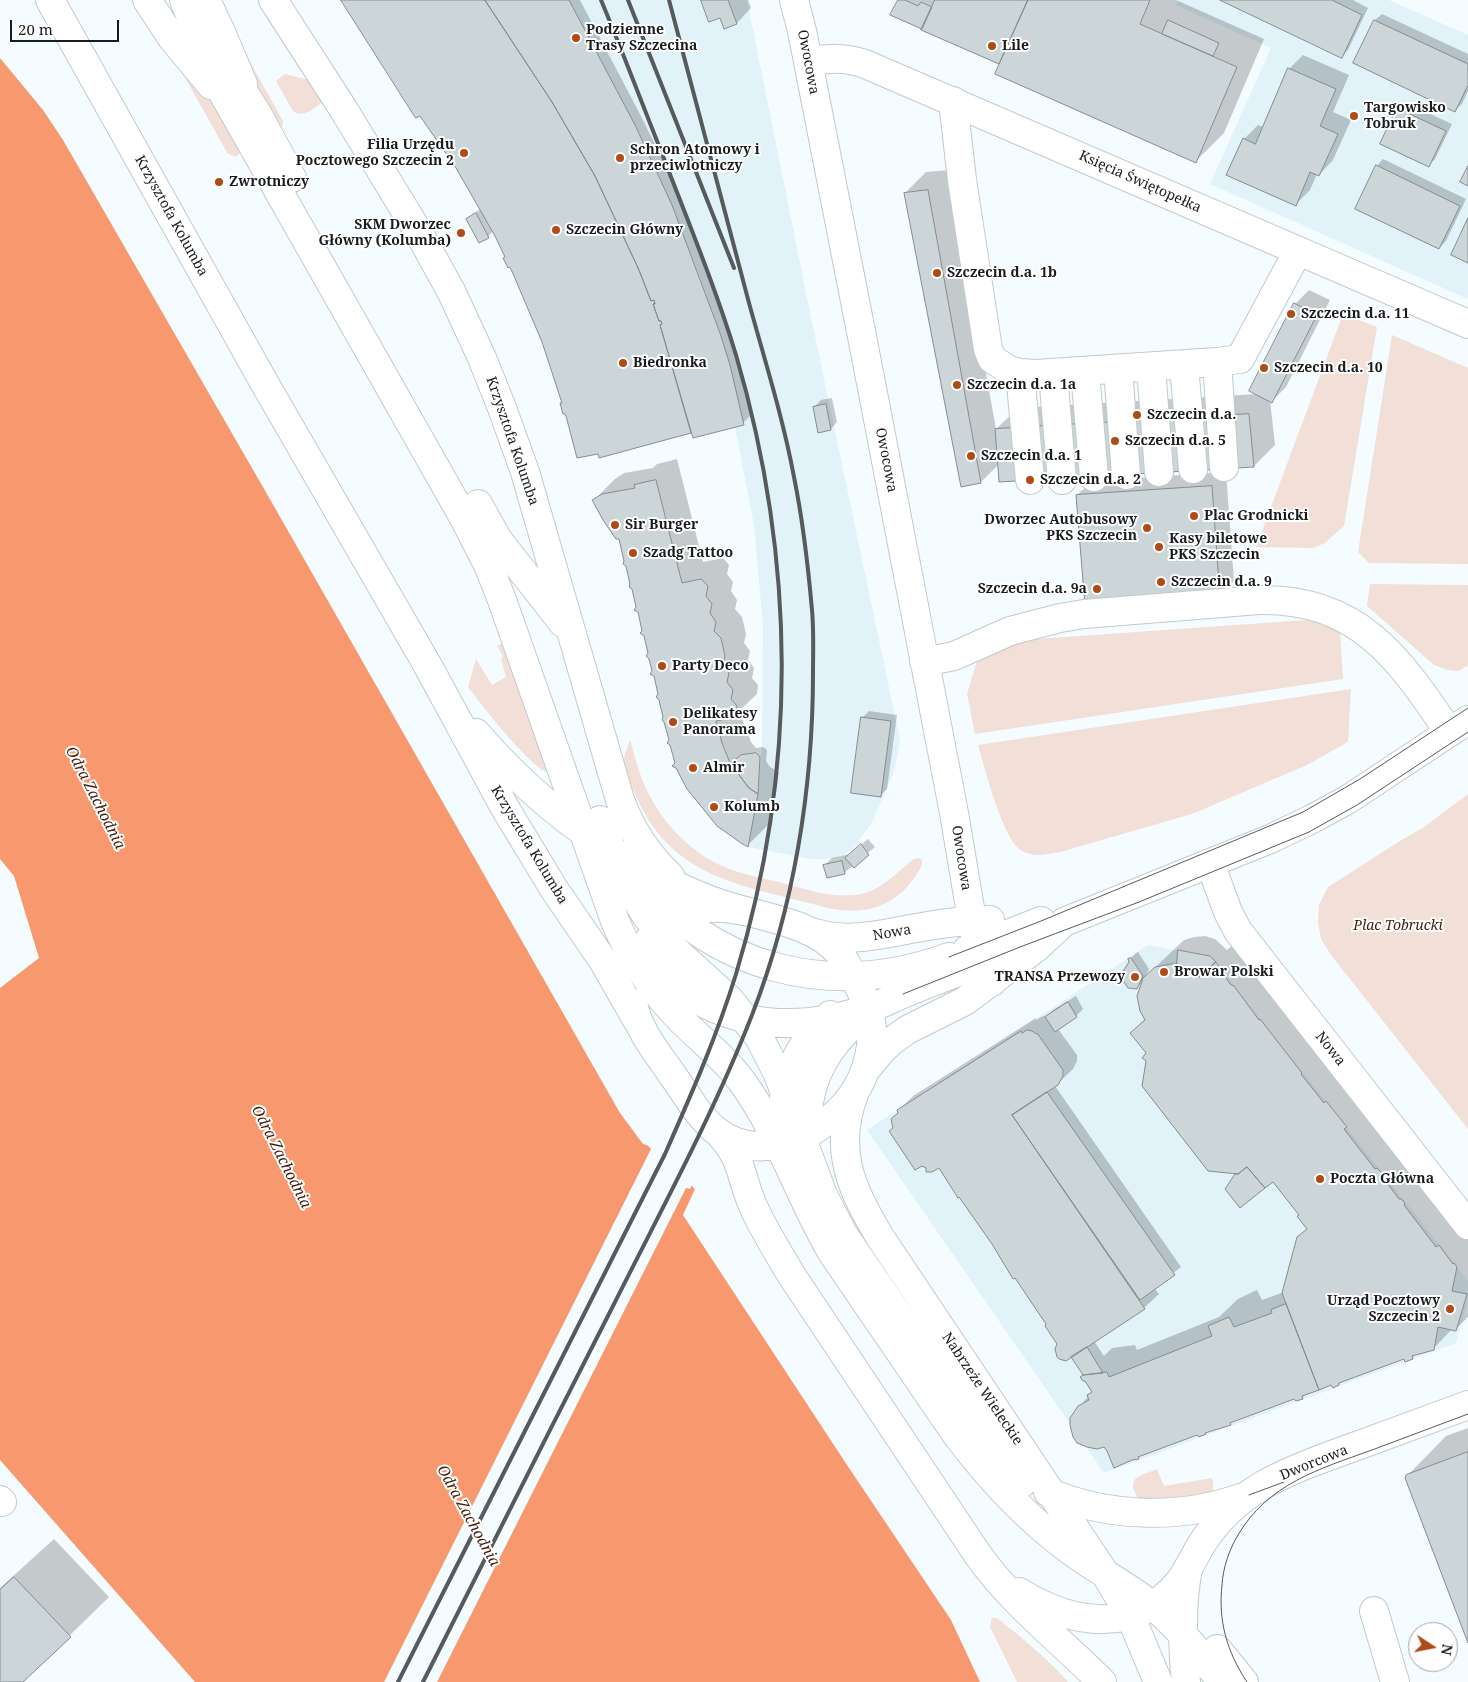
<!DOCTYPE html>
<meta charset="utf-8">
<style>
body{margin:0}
#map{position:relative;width:1468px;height:1682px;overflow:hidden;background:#f5fcff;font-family:"Noto Serif",serif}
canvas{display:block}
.north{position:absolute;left:1408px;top:1622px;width:50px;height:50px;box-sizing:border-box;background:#fff;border:1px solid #a3a4a5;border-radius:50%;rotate:101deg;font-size:14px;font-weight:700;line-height:20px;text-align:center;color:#191c1d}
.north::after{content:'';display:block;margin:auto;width:18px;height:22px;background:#ae4b16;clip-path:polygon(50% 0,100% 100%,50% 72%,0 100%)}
.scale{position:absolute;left:10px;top:20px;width:109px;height:22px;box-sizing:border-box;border:2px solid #191c1d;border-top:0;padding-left:6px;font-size:15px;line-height:18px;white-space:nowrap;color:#191c1d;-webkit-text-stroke:4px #fff;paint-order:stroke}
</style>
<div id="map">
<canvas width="1468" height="1682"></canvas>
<div class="north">N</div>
<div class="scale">20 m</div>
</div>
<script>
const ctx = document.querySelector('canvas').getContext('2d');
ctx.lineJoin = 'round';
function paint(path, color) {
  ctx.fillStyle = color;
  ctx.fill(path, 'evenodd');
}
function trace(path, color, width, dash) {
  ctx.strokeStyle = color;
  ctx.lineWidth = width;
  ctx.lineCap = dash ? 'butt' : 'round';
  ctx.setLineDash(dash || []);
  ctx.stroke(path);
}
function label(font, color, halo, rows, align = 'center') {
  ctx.font = font + ' "Noto Serif",serif';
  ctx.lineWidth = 4;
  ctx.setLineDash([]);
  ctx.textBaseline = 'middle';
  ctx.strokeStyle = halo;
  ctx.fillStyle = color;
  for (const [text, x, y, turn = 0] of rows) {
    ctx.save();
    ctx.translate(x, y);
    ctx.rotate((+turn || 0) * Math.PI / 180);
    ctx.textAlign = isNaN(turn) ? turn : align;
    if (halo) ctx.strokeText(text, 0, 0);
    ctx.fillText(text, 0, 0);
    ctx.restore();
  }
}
const built = new Path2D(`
 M569,0H747L808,303L900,740L894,772L871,824L853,848L844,855L833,859H811L748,847L758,794L762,749L763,625L754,525L735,427L720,333L697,268L658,173L635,125Z
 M1178,0H1389L1468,35V299L1210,184L1271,48L1176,5Z
 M1148,945L1211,957L1468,1281V1300L1456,1343L1104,1473L867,1130Z`);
const green = new Path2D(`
 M235,35L283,121V125L278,132L264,108Z
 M185,72L209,94L240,150V153L236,157L228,154L184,76Z
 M285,74L309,80L323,102C314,108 304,119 293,111L276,81Z
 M1343,314L1377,327L1344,526L1325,543L1313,548L1256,547Z
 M1392,335L1468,368V564L1369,563L1358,552Z
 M1370,584L1468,585V665L1459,671L1448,670L1434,665L1367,606Z
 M1321,619L1340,629L1343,679L975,734L967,694L977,661L1022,640Z
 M508,641L548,772C534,772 479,702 468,687L476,659L492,685L506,677L501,658L503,656L497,646Z
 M1351,689L1348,742L1307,765L1192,814L1060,852C1048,854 1034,858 1022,851C1002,839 985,768 978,745Z
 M630,740C636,760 641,782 652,800C667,827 692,852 720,865C741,875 764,878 786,884C813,891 840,901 868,892C887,885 899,870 914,859L919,858L922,860V865C902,904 869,917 828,908C750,886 674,882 637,798C633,789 623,767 624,758C625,752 628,745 630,740Z
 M1468,794V1129L1331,955L1321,939L1318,922L1319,905L1328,887L1400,841L1424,827Z
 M1157,1469L1164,1486L1212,1478C1214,1485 1214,1489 1211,1496L1140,1503L1133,1488L1134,1480L1141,1475Z
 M992,1618H997C1022,1638 1047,1658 1068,1682H1017L990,1627Z`);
const water = new Path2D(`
 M0,58L43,110L63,140L271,501L620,1113L643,1144L647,1145L695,1189L683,1215L845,1462L951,1620L980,1682H195L0,1460V988L39,958L14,876L0,859Z`);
const pier = new Path2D(`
 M650,1144L692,1184L690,1189L686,1188L437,1682H384L652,1147L650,1146Z`);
const shadow = new Path2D(`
 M341,0H580L642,118L665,165L703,261L736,358L750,416L743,423L692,430L599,452L567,416L561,404L563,402L543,342L507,257L493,231L488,237L467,219L480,209L457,167L421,114L416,117Z
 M702,0H748L751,8L737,23L724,27L721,16Z
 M899,0H1176L1264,39L1224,133L1196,161L1001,63L923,29Z
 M1222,0H1353L1368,8L1348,50L1341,56Z
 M1382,14L1468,54V91L1462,104L1455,110L1375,20Z
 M1303,55L1349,75L1333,112L1351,120L1333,160L1319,175L1317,174L1310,190L1295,205L1244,139L1258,125L1264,127L1289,69Z
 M1404,102L1452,124L1435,159L1428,166L1398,109Z
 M1383,159L1466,199L1446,241L1439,248L1377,166Z
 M949,170L996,429L1018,408L1257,394L1295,304L1309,290L1330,300L1286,387L1272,401L1270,400L1275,445L1254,466L999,464L981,482L905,193L926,172Z
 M832,398L837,422L831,429L814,407L821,400Z
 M677,459L703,562L723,558L729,565L727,574L733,582L731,591L737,600L735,609L742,617L746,634L744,643L750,651L748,660L754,668L752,678L758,685L757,694L740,710L743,721L751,742L756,748L763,747L767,750L766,761L770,767L779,772L769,824L748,845L676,763L620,539L593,501L615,479L624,473L653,468L657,464Z
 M1226,472L1234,581L1219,596L1077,495L1092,481Z
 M869,711L897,715L887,789L880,796L862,718Z
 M868,839L875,847L844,873L825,865L832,858L850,854Z
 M1244,935L1468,1219V1317L1455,1330L1452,1329L1433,1349L1416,1354L1412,1358H1405L1343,1380L1339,1384H1332L1307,1393L1302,1398H1294L1233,1421L1230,1424L1207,1431L1205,1433H1197L1142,1454L1138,1458L1108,1450L1079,1407L1093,1391L1072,1356L1059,1343L994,1244L939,1166L927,1167L894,1127L900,1113L898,1111L913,1096L1036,1018V1020L1043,1016L1046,1017L1053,1010L1076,996L1083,1009L1076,1016L1058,1029L1077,1055V1061L1073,1069L1055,1086L1181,1267L1154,1288L1159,1294L1144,1308L1094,1341L1104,1356L1112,1348L1135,1345L1137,1350L1219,1317L1238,1299L1257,1290L1262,1300L1284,1292L1308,1228L1300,1215L1273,1180L1236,1175L1238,1173L1131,1033L1145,1019L1144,981L1136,988L1129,960L1136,953L1138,952L1149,969L1145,977L1184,940L1194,937L1205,936L1215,939L1227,950Z
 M1468,1428V1639L1407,1476L1446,1436Z
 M54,1539L109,1597L22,1682H0V1588Z`);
const building = new Path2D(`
 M341,0H485L552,102L595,176L639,270L651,301L654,300L655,304H653L659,321H661L662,324L660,325L691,433L599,458L598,454L577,458L566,416L565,414H563L560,403H562L542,342L511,269L509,267L508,268L503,258L505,257L495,236L456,168L420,116L416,118Z
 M485,0H569L635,125L672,205L720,333L730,365L744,425L693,438L660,325L662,324L661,321H659L653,304H655L654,300L651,301L639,270L595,176L552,102Z
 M701,0H728L737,24L724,29L720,18L709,22Z
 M898,0H905L918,6L921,2L932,7L922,29L890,15Z
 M935,0H1028L999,64L921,30Z
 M1028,0H1150L1140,24L1237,67L1196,163L995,74Z
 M1220,0H1332L1362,15L1342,58Z
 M1168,20L1219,43L1213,56L1162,34Z
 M1374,20L1468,64V85L1455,112L1353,63Z
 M1288,68L1336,89L1320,126L1338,134L1319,176L1310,172L1296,206L1226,175L1243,138L1255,144Z
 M1397,108L1446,131L1429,167L1380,144Z
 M1376,165L1460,206L1439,249L1355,209Z
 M1468,166V186L1460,182Z
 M928,190L981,483L961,487L904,193Z
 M476,213L489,238L479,243L466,219Z
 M1468,218V263L1451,255Z
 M1294,303L1317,315L1272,403L1249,391Z
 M826,404L831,430L818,433L813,407Z
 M1249,414L1254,467L999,482L995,429Z
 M656,480L682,583L701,579L708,586L706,596L712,604L710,613L716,622L714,631L721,638L725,656L723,665L729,673L727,682L733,690L731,699L737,706L735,717L716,721L722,743L730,763L749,788L758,794L748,847L741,843L717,826L687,789L676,768L672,766L675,763L670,745L667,743L669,740L664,722L662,720L663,717L659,700L656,697L658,694L654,676L650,674L652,671L649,659L646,656L648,653L644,636L640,633L642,631L638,612L634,610L636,607L632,589L629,587L630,584L626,566L623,564L624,561L619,539H616L603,520L592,500L602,494L635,488L634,485Z
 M1212,486L1220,597L1085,606L1076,495Z
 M861,717L891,721L881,797L851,793Z
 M756,753L760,757L758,794L749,788L730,763L741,755Z
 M861,844L869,855L854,868L845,858Z
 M842,861L845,874L827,878L823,865Z
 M1178,950L1210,956L1216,962L1199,977L1187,967L1177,964Z
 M1131,958L1143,976L1137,989L1128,988L1120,976L1129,962L1128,959Z
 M1216,962L1230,984L1234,986L1259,1020L1260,1019L1302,1073L1301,1074L1324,1103L1326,1101L1347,1127L1344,1129L1375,1169L1377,1168L1383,1174L1381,1175L1399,1199H1401L1405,1203L1404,1205L1436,1247L1439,1245L1453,1264L1454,1263L1457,1267L1452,1291L1467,1294L1456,1331L1438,1327L1434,1350L1412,1356L1413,1359L1405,1362L1404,1359L1339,1383V1385L1333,1388L1331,1385L1319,1390L1282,1293L1297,1237L1307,1229L1297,1216L1299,1215L1273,1182L1265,1188L1247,1167L1238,1174L1208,1171L1142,1086L1146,1061L1142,1058L1146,1053L1130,1033L1145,1020L1140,1011L1137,996L1143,978L1155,967L1171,964H1177L1187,967L1199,977Z
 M1068,1002L1077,1017L1055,1032L1045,1017Z
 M1027,1030L1032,1031L1036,1034L1037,1033L1063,1070V1076L1058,1085L1012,1115L1145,1309L1066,1361L1059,1359L1057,1357L1055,1349L1057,1344L1045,1326L1046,1324L1015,1278L1013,1279L992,1244L959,1197L958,1198L939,1168L932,1172H926V1168L922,1166L915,1170L889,1131L893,1128L891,1119L898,1113L897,1110L1021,1031L1022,1033Z
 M1047,1092L1175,1275L1140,1300L1012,1115Z
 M1247,1167L1265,1188L1240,1208L1225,1189L1235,1174H1238Z
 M1286,1304L1319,1390L1302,1396L1303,1399L1296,1401L1294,1399L1230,1423L1231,1425L1205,1433L1206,1434L1199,1437L1197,1435L1138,1457L1139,1459L1132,1460L1114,1468L1107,1451L1104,1447L1097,1449L1087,1447L1077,1443L1073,1437L1070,1425V1418L1078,1406L1089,1400L1087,1395L1092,1392L1085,1381H1083L1080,1377L1083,1375L1107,1372L1109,1377L1212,1336L1208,1326L1229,1317L1234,1327L1272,1313L1271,1310Z
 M1087,1347L1103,1373L1083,1375L1071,1357Z
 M1468,1452V1643L1405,1478L1406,1475Z
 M14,1577L71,1637L23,1682H0V1590Z`);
const minor = new Path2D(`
 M50,0L265,384L428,666L505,808L554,889L604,962L637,1020
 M147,0L172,38L211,85
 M184,0L219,86L464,518L489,567L502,600L615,921C631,959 653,992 682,1021C703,1042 726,1059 743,1083C781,1136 800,1199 833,1254L956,1434C989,1478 1026,1518 1071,1551C1099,1572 1132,1588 1159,1611C1183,1632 1202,1657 1222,1682
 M206,0L221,32L243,84
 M273,0L342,107L419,233L452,293L482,358L502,408L525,472L620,800C631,829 646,854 670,876
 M794,0L802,31L866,357L954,813L972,920L977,946L992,982
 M808,62C829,58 845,57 865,64L1468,324
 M230,70L258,115L292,178
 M953,101L962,180L988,349L992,359L1009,370L1020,373L1036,374L1217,362L1240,359L1298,251
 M1217,362L1224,467
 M1184,365L1193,469
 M1151,367L1159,472
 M1118,369L1126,475
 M1085,372L1094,477
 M1020,373L1030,480
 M1053,374L1062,480
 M478,504L498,540L563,623
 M924,662L954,656L1010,631L1060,618L1084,614L1259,600C1358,598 1399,658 1449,732
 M476,733C520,784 570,827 627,860C657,877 689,893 721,904C759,917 814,922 840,954C846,962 851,972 856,981C865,998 873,1016 872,1036C870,1066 860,1091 838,1112C804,1142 755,1162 715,1130C697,1115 685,1092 671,1073C656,1051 638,1030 633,1003
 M600,820L622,876L647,917L675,950L729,999L759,1037L778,1074L823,1195L843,1234L976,1429L1022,1483
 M1210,863L1228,912L1238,931L1468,1225
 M633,872C713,970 830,1000 949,957
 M815,933C851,944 886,933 922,927C945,923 967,920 990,920
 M646,945C666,911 707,902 743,911
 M967,950L1041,921
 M647,959C665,981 689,997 714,1008C765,1030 819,1026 870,1008C882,1004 893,998 905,993C937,980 969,968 1000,955
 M867,1068L883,1049L892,1041L907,1030L965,1001L1036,948L1064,922L1270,839L1312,819L1347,800L1468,720
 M854,1094C833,1150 851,1189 880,1237L1106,1575L1130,1615L1158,1682
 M784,1098C788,1066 805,1037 830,1015
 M718,1132C744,1159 740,1178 754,1208C765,1232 779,1254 792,1276L978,1555C1013,1604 1060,1640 1102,1682
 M807,1137C807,1126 807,1114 809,1102C815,1065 838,1032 870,1013
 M1048,1492C1107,1517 1179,1520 1240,1498
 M0,1500L2,1502
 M1019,1592C1072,1625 1136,1635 1180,1581C1188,1570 1194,1557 1201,1545C1217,1520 1238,1500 1263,1485C1292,1469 1323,1458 1354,1447C1392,1433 1430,1419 1468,1405
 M1374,1611L1395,1682
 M1217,1649L1244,1682
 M1186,1682C1182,1644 1181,1605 1188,1568`);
const tram = new Path2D(`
 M949,957L1041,921L1303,812L1360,779L1468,708
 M903,994L1020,947L1139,902L1309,832L1357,805L1468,732
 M1249,1495L1284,1482
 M1247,1682C1227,1652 1218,1621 1222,1585C1223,1568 1229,1550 1238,1535C1268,1484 1319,1469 1372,1450C1404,1438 1436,1426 1468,1414`);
const rail = new Path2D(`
 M628,0L734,268
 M398,1682L665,1154C691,1095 717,1036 736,974C798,769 796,560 736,355C715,286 687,219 661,151C641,101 622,50 601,0
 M423,1682C486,1557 549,1431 613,1306C661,1210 713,1115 752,1015C794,907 813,788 813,673C813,652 814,631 812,610C808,565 803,521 794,477C783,418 765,361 749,303C723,202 696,101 669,0`);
const markers = [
 [576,38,5,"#ae4b16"],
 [992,46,5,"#ae4b16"],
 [1354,116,5,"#ae4b16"],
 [464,153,5,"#ae4b16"],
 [620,158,5,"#ae4b16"],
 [219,182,5,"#ae4b16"],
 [556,230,5,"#ae4b16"],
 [461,233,5,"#ae4b16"],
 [937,273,5,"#ae4b16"],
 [1291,314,5,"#ae4b16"],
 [623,363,5,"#ae4b16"],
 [1264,368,5,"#ae4b16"],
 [957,385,5,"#ae4b16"],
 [1137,415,5,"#ae4b16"],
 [1115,441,5,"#ae4b16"],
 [971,456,5,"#ae4b16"],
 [1030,480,5,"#ae4b16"],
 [1194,516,5,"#ae4b16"],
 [615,525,5,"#ae4b16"],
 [1147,528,5,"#ae4b16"],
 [1159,547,5,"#ae4b16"],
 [633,553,5,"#ae4b16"],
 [1161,582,5,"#ae4b16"],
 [1097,589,5,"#ae4b16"],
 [662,666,5,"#ae4b16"],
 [673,722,5,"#ae4b16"],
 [693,768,5,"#ae4b16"],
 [714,807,5,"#ae4b16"],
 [1164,972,5,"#ae4b16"],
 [1135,977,5,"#ae4b16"],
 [1320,1179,5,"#ae4b16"],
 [1450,1309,5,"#ae4b16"]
];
const poiNames = [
 ["Podziemne",586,30],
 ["Trasy Szczecina",586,46],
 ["Lile",1002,46],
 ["Targowisko",1364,108],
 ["Tobruk",1364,124],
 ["Filia Urzędu",454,145,"right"],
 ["Pocztowego Szczecin 2",454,161,"right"],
 ["Schron Atomowy i",630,150],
 ["przeciwlotniczy",630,166],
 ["Zwrotniczy",229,182],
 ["SKM Dworzec",451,225,"right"],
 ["Główny (Kolumba)",451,241,"right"],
 ["Szczecin Główny",566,230],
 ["Szczecin d.a. 1b",947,273],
 ["Szczecin d.a. 11",1301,314],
 ["Biedronka",633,363],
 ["Szczecin d.a. 10",1274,368],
 ["Szczecin d.a. 1a",967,385],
 ["Szczecin d.a.",1147,415],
 ["Szczecin d.a. 5",1125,441],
 ["Szczecin d.a. 1",981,456],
 ["Szczecin d.a. 2",1040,480],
 ["Plac Grodnicki",1204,516],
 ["Dworzec Autobusowy",1137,520,"right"],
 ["PKS Szczecin",1137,536,"right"],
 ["Sir Burger",625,525],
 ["Kasy biletowe",1169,539],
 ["PKS Szczecin",1169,555],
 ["Szadg Tattoo",643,553],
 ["Szczecin d.a. 9",1171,582],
 ["Szczecin d.a. 9a",1087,589,"right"],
 ["Party Deco",672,666],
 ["Delikatesy",683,714],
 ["Panorama",683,730],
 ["Almir",703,768],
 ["Kolumb",724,807],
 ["Browar Polski",1174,972],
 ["TRANSA Przewozy",1125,977,"right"],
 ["Poczta Główna",1330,1179],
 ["Urząd Pocztowy",1440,1301,"right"],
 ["Szczecin 2",1440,1317,"right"]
];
const streetNames = [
 ["Owocowa",808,62,79],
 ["Księcia Świętopełka",1140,182,24],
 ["Krzysztofa Kolumba",171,216,61],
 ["Krzysztofa Kolumba",512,441,71],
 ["Owocowa",886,460,79],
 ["Krzysztofa Kolumba",529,845,59],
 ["Owocowa",961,858,81],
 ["Nowa",892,933,-10],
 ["Nowa",1330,1049,52],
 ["Nabrzeże Wieleckie",982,1389,56],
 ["Dworcowa",1314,1463,-22]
];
const parkNames = [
 ["Plac Tobrucki",1398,926]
];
const waterNames = [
 ["Odra Zachodnia",95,798,63],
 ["Odra Zachodnia",281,1157,63],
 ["Odra Zachodnia",468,1516,61]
];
paint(built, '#e1f2f9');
paint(green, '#f2dfd7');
paint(water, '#f8986f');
paint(pier, '#f5fcff');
paint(shadow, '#0003');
paint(building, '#ccd5d8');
trace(building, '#858d90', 1);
trace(minor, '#c1cacd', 30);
trace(minor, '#fff', 28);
trace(tram, '#565a5c', 1);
trace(rail, '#565a5c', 4);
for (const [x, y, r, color] of markers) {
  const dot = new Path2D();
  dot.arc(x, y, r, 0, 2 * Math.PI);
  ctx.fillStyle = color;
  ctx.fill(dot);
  trace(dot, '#fff', 2);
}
label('bold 14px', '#191c1d', '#fff', poiNames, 'left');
label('14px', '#191c1d', '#fff', streetNames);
label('italic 14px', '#45200f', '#fff', parkNames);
label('italic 15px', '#421d0c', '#fff', waterNames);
</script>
